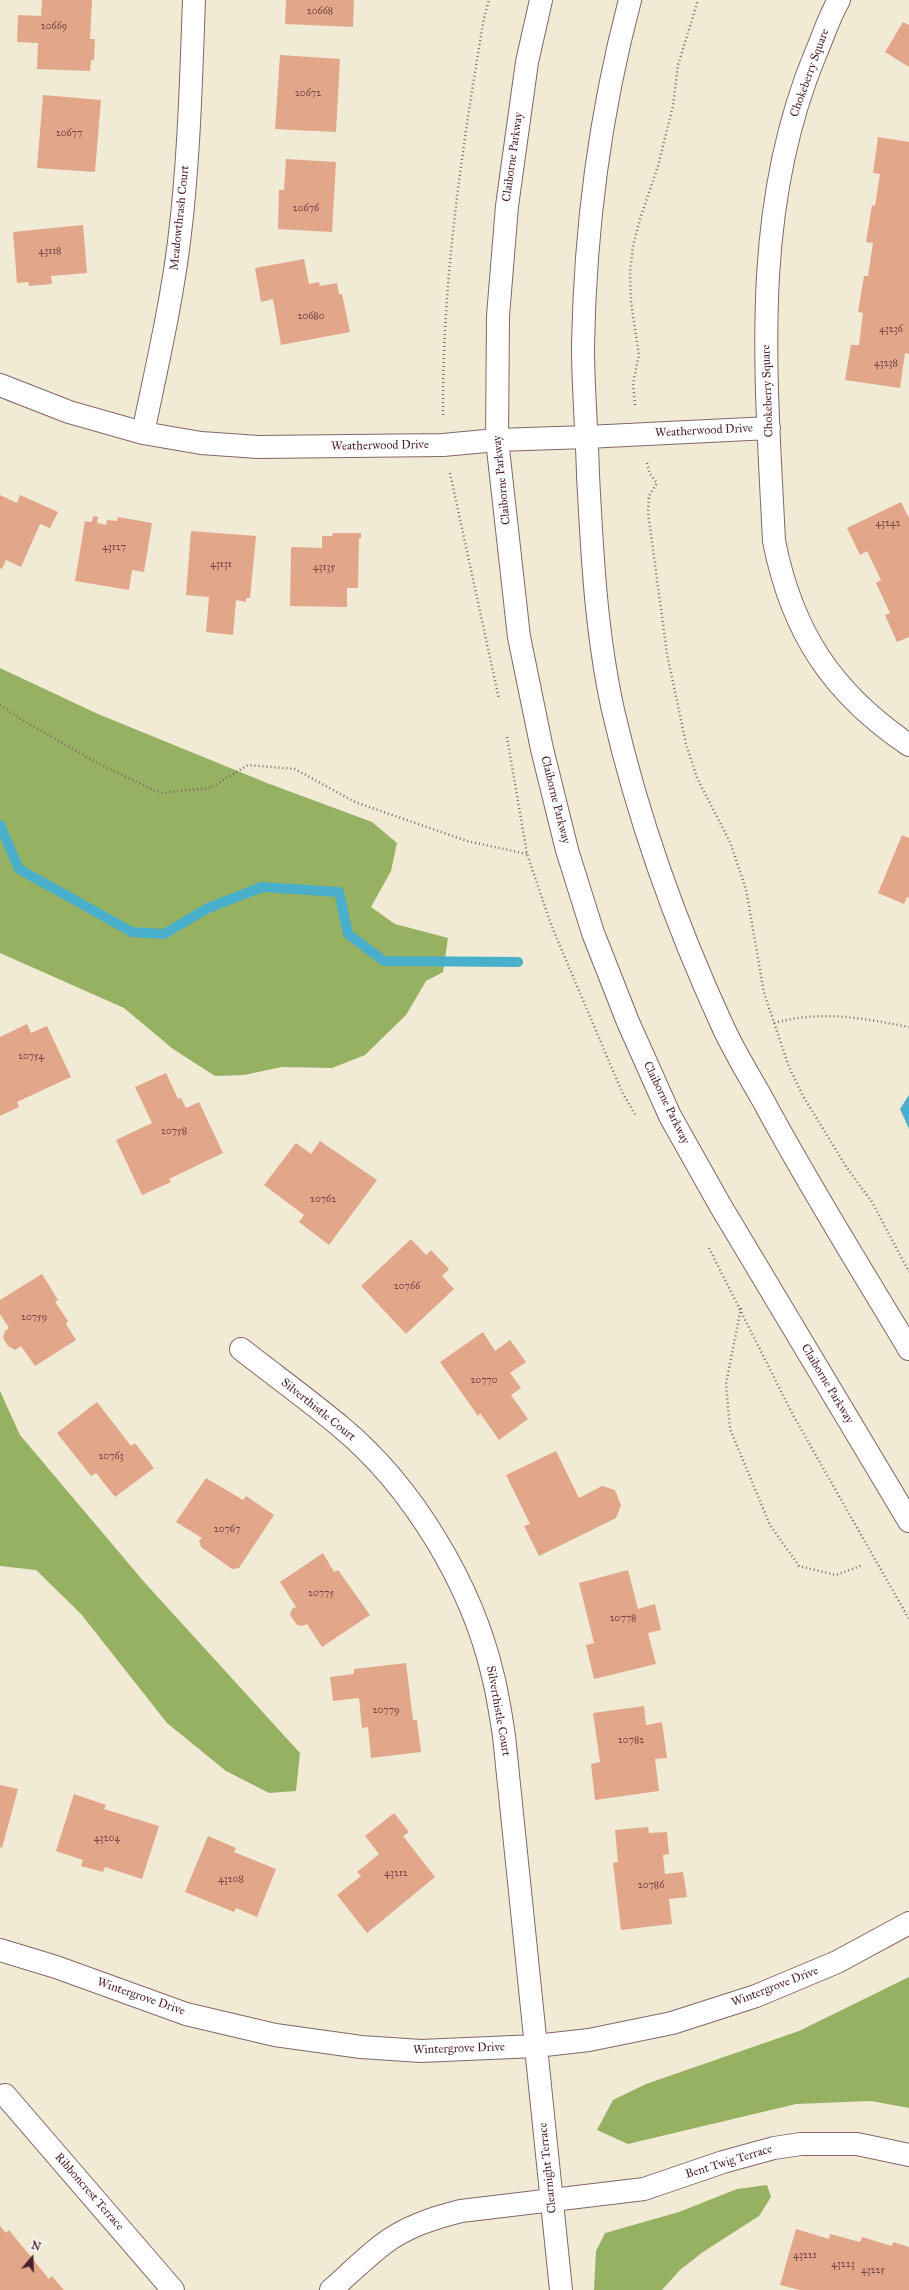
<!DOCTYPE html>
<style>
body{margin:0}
#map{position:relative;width:909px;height:2290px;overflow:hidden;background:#f1ebd5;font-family:"IM FELL Great Primer",serif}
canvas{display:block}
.north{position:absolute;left:12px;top:2238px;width:40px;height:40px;-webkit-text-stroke:3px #fff;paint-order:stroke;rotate:19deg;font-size:11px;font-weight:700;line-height:16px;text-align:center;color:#4a1f2b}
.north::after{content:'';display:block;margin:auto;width:14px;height:18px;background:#4a1f2b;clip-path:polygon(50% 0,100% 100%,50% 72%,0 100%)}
</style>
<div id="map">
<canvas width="909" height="2290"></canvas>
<div class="north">N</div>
</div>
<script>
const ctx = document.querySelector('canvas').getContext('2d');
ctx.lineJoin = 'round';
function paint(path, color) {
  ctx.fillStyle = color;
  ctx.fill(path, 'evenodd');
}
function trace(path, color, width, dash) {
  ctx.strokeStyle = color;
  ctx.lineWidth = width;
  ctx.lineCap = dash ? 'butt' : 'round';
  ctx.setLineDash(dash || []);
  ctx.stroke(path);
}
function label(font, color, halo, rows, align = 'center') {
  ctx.font = font + ' "IM FELL Great Primer",serif';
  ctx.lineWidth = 3;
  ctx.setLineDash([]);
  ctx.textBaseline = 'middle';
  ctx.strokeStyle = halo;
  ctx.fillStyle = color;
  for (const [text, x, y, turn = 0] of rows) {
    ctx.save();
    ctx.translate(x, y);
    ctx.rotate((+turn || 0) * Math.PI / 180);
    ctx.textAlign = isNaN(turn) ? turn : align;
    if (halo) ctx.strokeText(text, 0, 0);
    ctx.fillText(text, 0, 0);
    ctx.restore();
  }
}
const forest = new Path2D(`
 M0,668L98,714L267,783L372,822L397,843L391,871L371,907L395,924L448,938L443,972L426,981L406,1015L365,1055L332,1068L282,1067L244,1075L215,1076L173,1049L124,1008L0,953Z
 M0,1391L20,1435L145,1583L300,1753L296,1791L269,1793L226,1771L167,1723L81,1614L36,1570L0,1566Z
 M909,1977V2108L871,2101L796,2104L628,2144L597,2130L613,2100L646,2084L799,2031Z
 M767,2185L771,2197L759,2216L703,2252L680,2270L662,2290H594L596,2251L605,2233L679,2212L737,2189Z`);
const water = new Path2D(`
 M909,1095V1129L900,1109Z`);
const stream = new Path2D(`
 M0,825L19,869L132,932L164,934L208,908L262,887L339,892L348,934L384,961L518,962`);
const building = new Path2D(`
 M42,0H92L90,39H95L94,60H91L90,71L37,69L38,43L17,42L18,15L41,16Z
 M286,0H354L353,27L285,24Z
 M903,22L909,25V67L885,52Z
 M280,55L340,59L336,132L275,129Z
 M43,95L101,100L95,172L37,168Z
 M878,137L909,142V354L905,353L900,388L845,380L851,345H859L863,313L858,312L864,276H868L873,243L866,242L872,205L875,206L880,174L873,173Z
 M286,159L336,162L332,232L278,229L279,190H284Z
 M83,225L87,273L51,276L52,284L29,286L28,282L17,283L13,232Z
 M304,259L309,284L319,282L320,286L337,283L339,294H342L350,332L281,345L273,299L261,302L255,268Z
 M0,495L17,503L20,495L58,512L50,528L40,524L21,567L6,560L2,569L0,568Z
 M901,502L909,518V637L897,642L885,615L890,613L876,583L881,580L867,551L860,555L847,528Z
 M93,516L98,517L97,523L106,525L107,520L117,521L118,517L152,523L144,572L132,570L129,590L75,581L85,521L92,522Z
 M191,531L256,536L250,598H246V602L236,600L233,635L206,632L209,597L186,595Z
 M333,533H361V538H359L358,588H347V607L290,606L291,547L322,548V536H332Z
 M902,835L909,838V898L907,897L904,904L878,893Z
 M27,1024L31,1033L47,1026L71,1077L17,1102L19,1107L0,1116V1037Z
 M166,1073L178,1099L181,1098L186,1108L199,1102L223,1153L169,1179L171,1182L142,1195L116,1140L152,1123L135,1087Z
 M320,1141L377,1180L329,1245L299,1222L304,1215L264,1185L296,1143L311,1154Z
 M411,1239L426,1255L431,1250L449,1269L442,1276L454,1289L406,1334L361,1286Z
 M42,1274L58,1300L55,1302L68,1321L66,1324L76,1340L35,1366L21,1346L15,1350L8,1346L3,1338L5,1331L9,1328L0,1314V1300Z
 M483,1332L495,1351L510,1340L526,1362L510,1373L521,1388L511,1395L528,1419L499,1440L480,1413L478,1416L440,1362Z
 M97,1402L131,1446L135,1443L154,1468L115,1497L96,1473L91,1476L57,1433Z
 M556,1451L579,1498L602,1486L615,1490L621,1505L616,1518L539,1556L524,1526L530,1524L506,1475Z
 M206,1478L243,1500L246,1496L274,1515L239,1568L232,1569L201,1547L199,1541L202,1538L176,1522Z
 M323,1553L334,1572L338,1570L370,1615L322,1647L307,1624L302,1626L297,1625L290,1615L292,1609L296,1607L280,1582Z
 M628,1570L638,1609L655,1604L661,1630L648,1633L656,1664L594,1679L586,1645L594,1643L579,1583Z
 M406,1663L413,1720H417L421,1752L371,1758L368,1727L362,1728L359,1698L333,1701L330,1677L354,1674V1669Z
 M644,1706L646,1725L662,1722L667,1758L655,1759L659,1791L595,1800L591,1764L600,1762L593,1713Z
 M0,1785L18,1789L2,1848L0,1847Z
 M74,1794L106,1805L104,1809L159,1826L142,1879L105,1867L103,1872L81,1866L83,1860L56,1851Z
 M394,1813L409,1832L403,1836L435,1877L367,1933L337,1895L361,1876L357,1872L379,1854L365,1836Z
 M648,1827L649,1833L667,1832L669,1854L663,1855L665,1874L683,1872L687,1897L669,1899L672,1924L621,1930L613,1863L618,1862L615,1830Z
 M208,1836L236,1848L234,1852L276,1869L257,1917L236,1908L234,1912L185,1892Z
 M0,2226L6,2233L9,2230L49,2279L52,2276L64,2290H0Z
 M796,2229L829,2239L830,2234L860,2242L862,2237L892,2246L893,2242L909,2247V2290H800L780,2285Z`);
const path = new Path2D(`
 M635,405L633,383L639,355L631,302L630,271L633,246L640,219L658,166L673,106L678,65L698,0
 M443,415C442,282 462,148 484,18L489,0
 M647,463L650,474L657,483L649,496L648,512L667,654L686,744L697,778L730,842L746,889L764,993L789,1067L803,1096L847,1168L872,1202L909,1272
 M450,473L499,699
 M0,705L22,720L105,767L160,793L210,788L248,765L295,769L355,802L467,841L527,854
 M507,737L527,854L552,927L622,1092L636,1116
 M774,1023C822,1010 862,1018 909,1027
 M709,1248L793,1415L909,1619
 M741,1308L726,1384L730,1429L770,1525L799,1566L836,1575L863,1565`);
const street = new Path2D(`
 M839,0C829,17 823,37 815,55C750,213 766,375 774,541C792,632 832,693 909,745
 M0,385L69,412L143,433L201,443L258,447L443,445L497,440L587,437L769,428
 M143,433C156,370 171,306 179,242C189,162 191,81 194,0
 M241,1349C274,1375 309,1400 341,1427C413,1487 472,1585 493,1676C498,1696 501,1716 504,1736L561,2290
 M0,1950L56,1967L186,2014L275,2035L361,2047L421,2051L536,2046L589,2040L672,2023L756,1996L837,1962L909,1923
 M5,2095L173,2290
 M331,2290C348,2275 364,2259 382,2245C405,2227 433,2218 461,2211L644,2189L723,2162L774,2148L801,2144H857L909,2155`);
const secondary = new Path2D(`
 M541,0L527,62L507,206L498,316L497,440L519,637L542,749L567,850L593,933L628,1022L670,1116L720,1205L909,1521
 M630,0C600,113 585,230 583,346C583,389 587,432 588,475C592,553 596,633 613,710C638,819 676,925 723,1027C735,1053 750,1077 764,1102C809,1186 860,1267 909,1349`);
const numberNames = [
 ["20668",320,12],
 ["20669",54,27],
 ["20672",308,94],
 ["20677",69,134],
 ["20676",306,209],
 ["43118",50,252],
 ["20680",311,317],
 ["43236",891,330],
 ["43238",886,364],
 ["43242",888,524],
 ["43127",114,548],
 ["43131",221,565],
 ["43135",324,568],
 ["20754",31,1057],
 ["20758",174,1132],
 ["20762",323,1200],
 ["20766",407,1287],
 ["20759",34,1318],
 ["20770",484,1381],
 ["20763",111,1457],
 ["20767",227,1530],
 ["20775",321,1594],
 ["20778",623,1619],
 ["20779",386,1711],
 ["20782",631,1741],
 ["43204",107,1839],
 ["43212",396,1874],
 ["43208",231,1880],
 ["20786",651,1886],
 ["43221",805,2256],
 ["43223",843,2265],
 ["43225",873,2271]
];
const streetNames = [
 ["Chokeberry Square",810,73,-70],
 ["Claiborne Parkway",513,157,-82],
 ["Meadowthrash Court",180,218,-84],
 ["Chokeberry Square",768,391,-92],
 ["Weatherwood Drive",704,431,-3],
 ["Weatherwood Drive",380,446,-1],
 ["Claiborne Parkway",502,480,-96],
 ["Claiborne Parkway",555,800,76],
 ["Claiborne Parkway",666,1103,64],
 ["Claiborne Parkway",827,1384,59],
 ["Silverthistle Court",318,1410,39],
 ["Silverthistle Court",498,1711,80],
 ["Wintergrove Drive",775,1987,-21],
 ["Wintergrove Drive",141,1997,19],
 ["Wintergrove Drive",459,2049,-2],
 ["Bent Twig Terrace",729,2162,-17],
 ["Clearnight Terrace",548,2168,-96],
 ["Ribboncrest Terrace",89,2192,49]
];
paint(forest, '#97b162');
paint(water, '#4aafca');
trace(stream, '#4aafca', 10);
paint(building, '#e2a68b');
trace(street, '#846666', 24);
trace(secondary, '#846666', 24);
trace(path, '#846666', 2.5, [1, 3]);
trace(street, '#fff', 22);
trace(secondary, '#fff', 22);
label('10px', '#704143', null, numberNames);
label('12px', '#4a1f2b', '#fff', streetNames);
</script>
